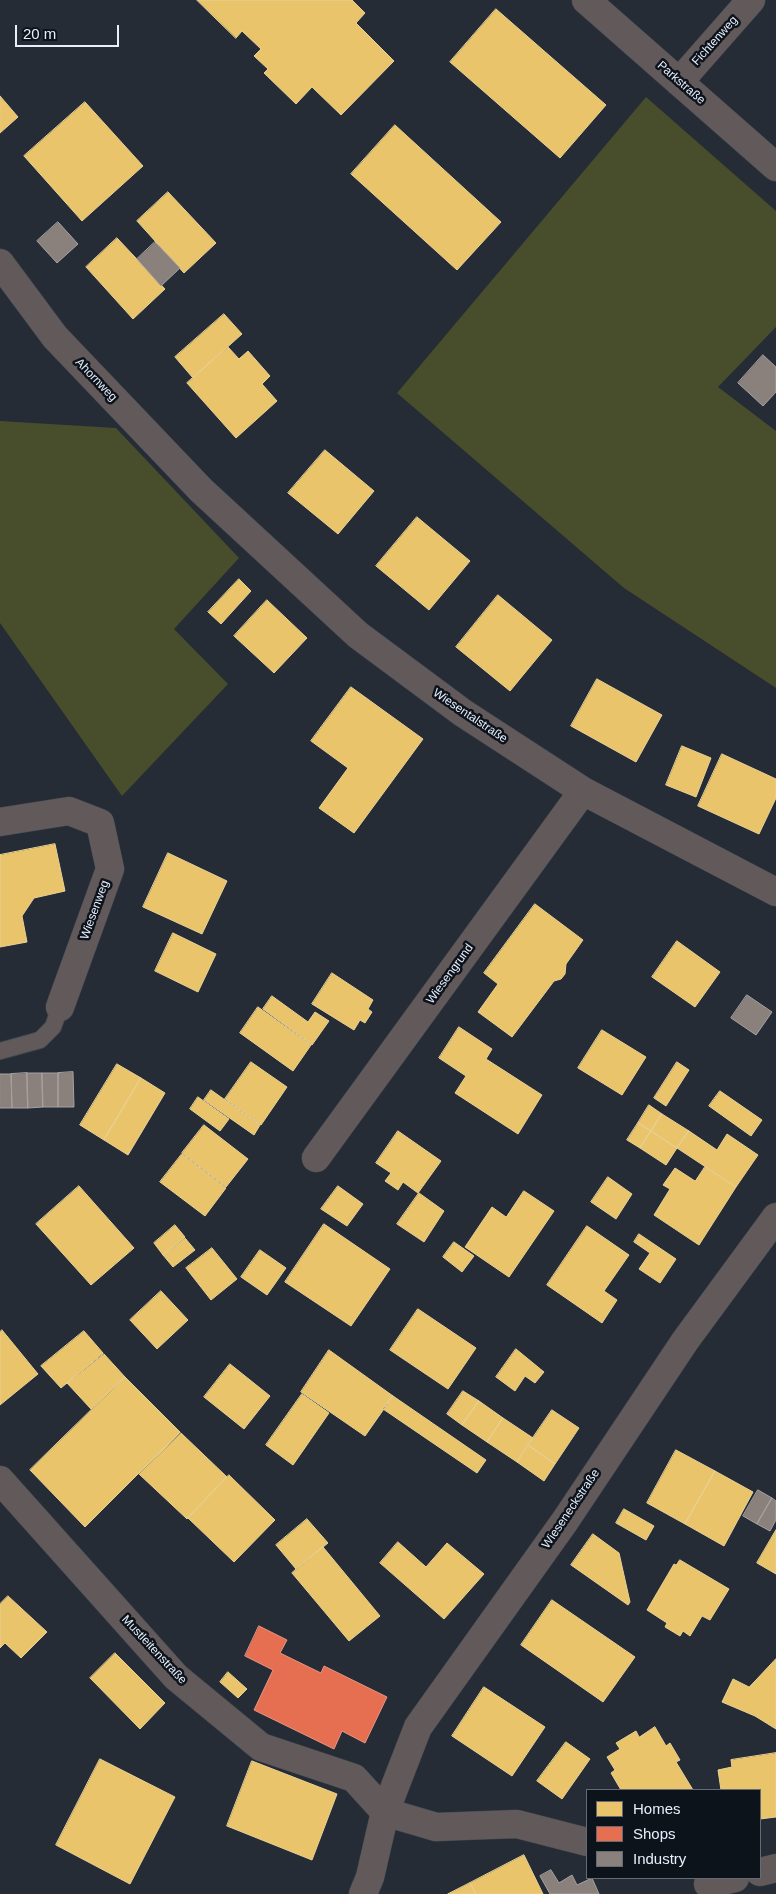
<!DOCTYPE html>
<meta charset="utf-8">
<style>
body{margin:0}
#map{position:relative;width:776px;height:1894px;overflow:hidden;background:#252c36;font-family:Arial,sans-serif}
canvas{display:block}
.legend{position:absolute;left:586px;top:1789px;width:175px;height:90px;box-sizing:border-box;background:#0d131b;border:1px solid #646b75;margin:0;padding:6px 9px;list-style:none;font-size:15px;color:#e7effc}
.legend li{display:flex;align-items:center;gap:10px;height:25px}
.legend b{width:25px;border:1px solid #646b75}
.scale{position:absolute;left:15px;top:25px;width:104px;height:22px;box-sizing:border-box;border:2px solid #e7effc;border-top:0;padding-left:6px;font-size:15px;line-height:18px;white-space:nowrap;color:#e7effc;-webkit-text-stroke:4px #0d131b;paint-order:stroke}
</style>
<div id="map">
<canvas width="776" height="1894"></canvas>
<ul class="legend">
<li><b style="height:14px;background:#e9c46a"></b>Homes</li>
<li><b style="height:14px;background:#e76f51"></b>Shops</li>
<li><b style="height:14px;background:#8a817c"></b>Industry</li>
</ul>
<div class="scale">20 m</div>
</div>
<script>
const ctx = document.querySelector('canvas').getContext('2d');
ctx.lineJoin = 'round';
function paint(path, color) {
  ctx.fillStyle = color;
  ctx.fill(path, 'evenodd');
}
function trace(path, color, width, dash) {
  ctx.strokeStyle = color;
  ctx.lineWidth = width;
  ctx.lineCap = dash ? 'butt' : 'round';
  ctx.setLineDash(dash || []);
  ctx.stroke(path);
}
function label(font, color, halo, rows, align = 'center') {
  ctx.font = font + ' Arial,sans-serif';
  ctx.lineWidth = 5;
  ctx.setLineDash([]);
  ctx.textBaseline = 'middle';
  ctx.strokeStyle = halo;
  ctx.fillStyle = color;
  for (const [text, x, y, turn = 0] of rows) {
    ctx.save();
    ctx.translate(x, y);
    ctx.rotate((+turn || 0) * Math.PI / 180);
    ctx.textAlign = isNaN(turn) ? turn : align;
    if (halo) ctx.strokeText(text, 0, 0);
    ctx.fillText(text, 0, 0);
    ctx.restore();
  }
}
const green = new Path2D(`
 M646,97L776,211V327L718,387L776,431V688L624,588L397,393Z
 M0,421L116,428L239,558L174,629L228,684L122,796L0,623Z`);
const homes = new Path2D(`
 M197,0H352L365,13L356,23L394,61L341,115L312,87L296,104L264,73L268,69L254,56L261,49L242,31L236,38Z
 M496,9L606,105L560,158L450,62Z
 M0,96L18,117L0,133Z
 M85,102L143,166L82,221L24,156Z
 M395,125L501,222L457,270L351,174Z
 M168,192L216,243L184,273L137,221Z
 M117,238L165,289L133,319L86,267Z
 M224,314L242,334L193,378L175,357Z
 M228,347L239,359L248,351L270,376L262,384L277,401L236,438L187,383Z
 M325,450L374,491L338,534L288,493Z
 M417,517L470,561L429,610L376,566Z
 M239,579L251,591L221,624L208,612Z
 M498,595L552,640L510,691L456,647Z
 M267,600L307,638L274,673L234,636Z
 M597,679L662,715L636,762L571,726Z
 M351,687L423,739L354,833L319,808L348,768L311,741Z
 M682,746L711,758L696,797L666,785Z
 M722,754L776,779V798L759,834L698,806Z
 M55,844L65,891L34,898L22,916L27,942L0,947V855Z
 M168,853L227,881L202,934L143,907Z
 M535,904L583,940L566,964L565,974L561,979L554,981L512,1037L478,1012L498,984L484,973Z
 M173,933L216,954L198,992L155,971Z
 M677,941L720,972L695,1007L652,977Z
 M332,973L373,1000L368,1009L372,1012L365,1023L360,1020L354,1030L312,1004Z
 M272,996L308,1022L315,1012L329,1021L312,1045L263,1009Z
 M258,1007L311,1045L293,1071L240,1033Z
 M459,1027L492,1049L486,1059L542,1095L518,1134L455,1093L466,1076L439,1058Z
 M602,1030L646,1057L622,1095L578,1068Z
 M251,1062L287,1087L261,1125L225,1099Z
 M677,1062L689,1070L666,1106L654,1098Z
 M117,1064L141,1078L104,1140L80,1125Z
 M141,1078L165,1093L128,1155L104,1140Z
 M211,1090L260,1125L254,1135L204,1100Z
 M720,1091L762,1120L751,1136L709,1106Z
 M198,1097L229,1119L220,1131L190,1109Z
 M649,1105L662,1114L651,1131L638,1123Z
 M662,1114L689,1131L677,1148L651,1131Z
 M638,1123L651,1131L640,1148L627,1140Z
 M204,1125L248,1159L226,1187L182,1153Z
 M398,1131L441,1161L418,1193L403,1182L398,1190L385,1181L391,1173L376,1163Z
 M651,1131L677,1148L666,1165L640,1148Z
 M689,1131L717,1150L727,1134L758,1155L736,1187L677,1148Z
 M182,1154L226,1188L205,1216L160,1182Z
 M705,1167L736,1187L699,1245L654,1215L670,1189L663,1185L675,1168L695,1181Z
 M608,1177L632,1194L616,1219L591,1202Z
 M79,1186L134,1248L91,1285L36,1224Z
 M338,1186L363,1204L347,1226L321,1209Z
 M524,1191L554,1211L509,1277L465,1247L492,1207L506,1217Z
 M419,1193L444,1211L424,1242L397,1224Z
 M324,1224L390,1269L351,1326L285,1282Z
 M175,1225L185,1237L163,1255L154,1243Z
 M587,1226L629,1255L604,1291L617,1300L602,1323L547,1285Z
 M639,1234L676,1259L660,1283L639,1269L650,1253L634,1242Z
 M185,1238L195,1250L173,1267L163,1255Z
 M454,1242L474,1256L462,1272L443,1257Z
 M212,1248L237,1279L211,1300L186,1268Z
 M260,1250L286,1268L267,1295L241,1277Z
 M161,1291L188,1320L157,1349L130,1320Z
 M418,1309L476,1348L448,1389L390,1350Z
 M2,1330L38,1374L0,1405V1332Z
 M84,1331L103,1353L61,1388L41,1366Z
 M516,1349L544,1372L535,1383L525,1376L515,1391L496,1377Z
 M329,1350L393,1396L365,1436L301,1392Z
 M104,1354L125,1377L91,1409L67,1383Z
 M230,1364L270,1396L244,1429L204,1397Z
 M125,1377L180,1432L85,1527L30,1470Z
 M463,1391L479,1401L462,1425L447,1414Z
 M302,1394L329,1413L293,1465L266,1445Z
 M393,1396L486,1460L477,1473L383,1409Z
 M479,1401L503,1418L487,1442L462,1425Z
 M552,1410L579,1428L555,1464L528,1445Z
 M503,1418L533,1438L517,1462L487,1442Z
 M181,1433L227,1477L187,1519L139,1474Z
 M528,1445L555,1464L544,1481L517,1462Z
 M676,1450L715,1471L685,1524L647,1503Z
 M715,1471L753,1492L724,1546L685,1524Z
 M229,1475L275,1520L234,1562L188,1518Z
 M624,1509L654,1526L646,1540L616,1523Z
 M307,1519L328,1543L296,1569L276,1545Z
 M776,1530V1574L757,1563Z
 M593,1534L619,1553L630,1602L628,1605L571,1565Z
 M398,1542L426,1567L447,1543L484,1574L444,1619L380,1563Z
 M323,1547L380,1616L349,1641L292,1573Z
 M680,1560L729,1589L710,1620L702,1616L690,1636L683,1631L680,1636L665,1627L667,1623L647,1610L674,1564L676,1565Z
 M8,1596L47,1632L21,1658L5,1643L0,1648V1604Z
 M552,1600L635,1657L603,1702L521,1645Z
 M115,1653L165,1703L140,1729L90,1678Z
 M776,1659V1729L755,1716L722,1702L733,1679L749,1687Z
 M228,1672L247,1689L238,1698L220,1682Z
 M484,1687L545,1727L512,1776L452,1736Z
 M655,1727L666,1746L670,1743L680,1760L676,1762L693,1790H621L611,1773L615,1770L607,1757L620,1749L616,1743L636,1731L639,1737Z
 M566,1742L590,1759L562,1799L537,1781Z
 M776,1753V1817L760,1819V1790H721L718,1770L732,1767L731,1760Z
 M100,1759L175,1797L130,1884L56,1845Z
 M252,1761L337,1794L312,1860L227,1826Z
 M524,1855L543,1894H476L470,1883Z
 M470,1883L476,1894H448Z`);
const shops = new Path2D(`
 M259,1626L287,1640L280,1653L321,1673L324,1666L387,1697L365,1743L342,1731L334,1749L254,1710L273,1670L245,1656Z`);
const industry = new Path2D(`
 M58,222L78,244L57,263L37,241Z
 M155,242L180,268L161,286L137,259Z
 M763,355L776,367V392L763,406L738,383Z
 M747,995L772,1012L756,1035L731,1018Z
 M73,1072L74,1107H58V1073Z
 M27,1073L28,1108H12L11,1074Z
 M27,1073H42L43,1107L28,1108Z
 M42,1073H58V1107H43Z
 M0,1074H11L12,1108H0Z
 M758,1490L772,1498L757,1524L743,1516Z
 M772,1498L776,1501V1520L770,1531L757,1524Z
 M551,1870L559,1883L572,1875L577,1885L592,1878L599,1894H550L540,1876Z`);
const service = new Path2D(`
 M0,1051L40,1040L53,1027L60,1007`);
const minor = new Path2D(`
 M586,0L776,167
 M679,82L751,0
 M0,263L55,337L201,490L358,635L463,713L583,791L776,892
 M0,822L69,811L100,823L110,869L60,1007
 M316,1158L583,791
 M0,1480L176,1677L261,1747L354,1778L385,1812
 M385,1812L436,1827L517,1824L587,1842
 M760,1872L776,1868
 M708,1884L735,1878
 M363,1894L370,1877L385,1812L418,1727L565,1521L685,1341L776,1217`);
const streetNames = [
 ["Fichtenweg",715,41,-48],
 ["Parkstraße",681,83,41],
 ["Ahornweg",96,380,46],
 ["Wiesentalstraße",470,716,34],
 ["Wiesenweg",95,910,-70],
 ["Wiesengrund",450,974,-54],
 ["Wieseneckstraße",571,1509,-56],
 ["Mustleitenstraße",154,1650,47]
];
paint(green, '#484d2c');
paint(homes, '#e9c46a');
trace(homes, '#e8d196', 1);
paint(shops, '#e76f51');
trace(shops, '#e79584', 1);
paint(industry, '#8a817c');
trace(industry, '#a6a2a2', 1);
trace(service, '#424850', 18);
trace(minor, '#424850', 29);
trace(service, '#625a5a', 16);
trace(minor, '#625a5a', 28);
label('12px', '#e7effc', '#0d131b', streetNames);
</script>
